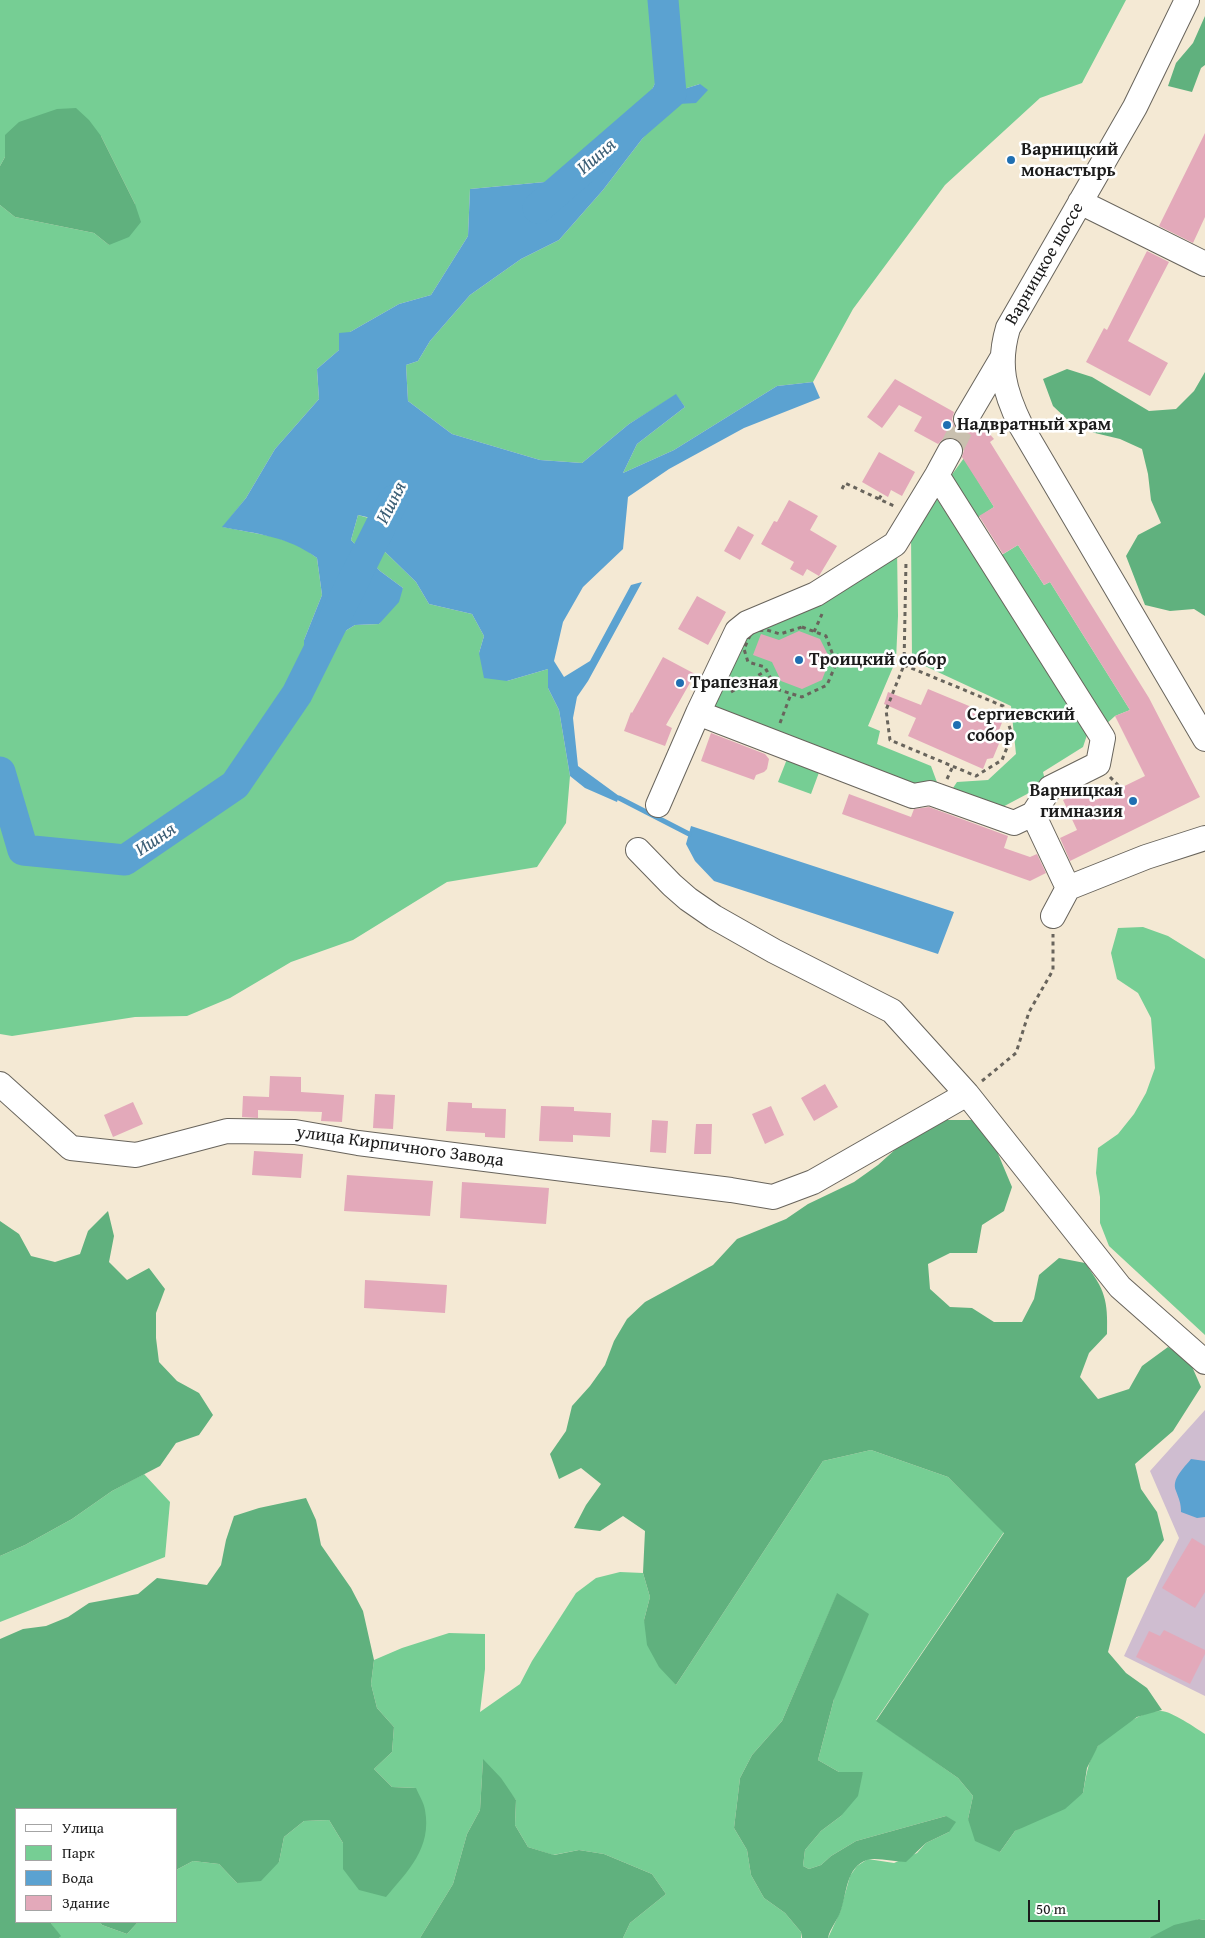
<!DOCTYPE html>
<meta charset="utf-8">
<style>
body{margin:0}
#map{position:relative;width:1205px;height:1938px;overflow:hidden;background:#f4e9d4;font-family:"Gentium Book Plus",serif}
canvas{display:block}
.legend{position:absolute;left:15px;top:1808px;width:162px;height:115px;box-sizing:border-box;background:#fff;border:1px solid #a4a4a4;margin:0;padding:6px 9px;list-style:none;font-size:15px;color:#1c1c1c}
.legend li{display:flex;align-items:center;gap:10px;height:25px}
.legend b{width:25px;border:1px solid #a4a4a4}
.scale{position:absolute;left:1028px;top:1900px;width:132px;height:22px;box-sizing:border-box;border:2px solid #1c1c1c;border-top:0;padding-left:6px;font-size:15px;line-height:18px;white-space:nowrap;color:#1c1c1c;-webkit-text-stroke:4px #fff;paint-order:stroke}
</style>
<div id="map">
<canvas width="1205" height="1938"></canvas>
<ul class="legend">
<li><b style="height:6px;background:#fff"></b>Улица</li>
<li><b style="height:14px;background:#76ce94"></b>Парк</li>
<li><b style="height:14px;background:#5ba2d1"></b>Вода</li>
<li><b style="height:14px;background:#e3a9ba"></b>Здание</li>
</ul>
<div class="scale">50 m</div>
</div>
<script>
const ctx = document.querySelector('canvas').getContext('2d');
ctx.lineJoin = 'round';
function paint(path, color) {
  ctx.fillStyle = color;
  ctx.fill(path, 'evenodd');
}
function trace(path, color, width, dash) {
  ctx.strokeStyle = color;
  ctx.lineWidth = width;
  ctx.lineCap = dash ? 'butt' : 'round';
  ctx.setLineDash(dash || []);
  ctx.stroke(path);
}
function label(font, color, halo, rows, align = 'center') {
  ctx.font = font + ' "Gentium Book Plus",serif';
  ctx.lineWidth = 5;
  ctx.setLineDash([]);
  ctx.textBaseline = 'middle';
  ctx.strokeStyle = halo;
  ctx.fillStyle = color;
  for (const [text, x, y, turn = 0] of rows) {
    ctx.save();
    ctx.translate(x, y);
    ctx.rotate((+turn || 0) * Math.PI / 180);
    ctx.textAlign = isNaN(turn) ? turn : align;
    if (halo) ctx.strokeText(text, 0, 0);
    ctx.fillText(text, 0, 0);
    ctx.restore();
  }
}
const industrial = new Path2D(`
 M1205,1410V1696L1124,1656L1179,1538L1150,1471Z`);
const green = new Path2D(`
 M0,0H1126L1082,83L1040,98L945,185L853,309L813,382L777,386L674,450L623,473L637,444L685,407L676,395L629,424L582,463L540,460L452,434L408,401L406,365L418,361L430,341L470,295L521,259L559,240L603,190L652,126L700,84L671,93L669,69L656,81L646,103L577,179L470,189L468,236L431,295L399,304L350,332L339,350L317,369L319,399L275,449L246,498L223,527L275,537L301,546L317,558L322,595L304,640V651L292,672L297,694L309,681L308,660L324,644L355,625L379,624L403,588L380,571L351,540L358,515L372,519L378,545L416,582L429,604L472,614L484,636L479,653L507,681L548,669V688L559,710L570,776L566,823L537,867L447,882L353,940L291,962L230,998L187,1016L135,1017L12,1036L0,1034V205L15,217L94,233L109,245L135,204L101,136L5,135V157L0,166Z
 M964,458L994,507L976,519L1000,556L1018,545L1044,585L1050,582L1130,710L1115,716L1104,726L948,480Z
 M935,496L1089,729L1083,747L1043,772L1046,784L995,811L949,794L957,782L988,780L1016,754L1011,706L912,660L911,531Z
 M897,548L898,616L896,660L868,726L880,731L877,744L931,766L938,785L916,790L707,709L740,632Z
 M789,754L821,767L811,794L778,782Z
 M1143,927L1168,936L1205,959V1335L1109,1246L1100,1223V1197L1096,1173L1098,1148L1118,1134L1134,1114L1146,1093L1155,1068L1151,1018L1138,993L1117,979L1111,953L1118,928Z
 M871,1450L948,1477L1004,1532L876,1720L958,1778L973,1796L968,1819L1000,1852L1015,1831L1083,1793C1086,1777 1088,1759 1098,1746C1109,1732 1143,1710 1161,1711C1171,1711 1196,1728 1205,1734V1920L1199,1919L1149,1938H828L840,1912L850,1876L857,1866L868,1859L894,1863L917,1853L926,1843L949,1832L946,1816L856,1841L831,1856L821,1865L809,1869L803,1866L805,1850L821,1831L841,1816L863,1772H839L818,1760L834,1699L837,1594L782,1721L752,1755L740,1778L734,1828L747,1850L751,1875L764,1898L785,1913L801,1932V1938H623L630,1923L666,1894L652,1874L604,1854L579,1850L553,1855L528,1847L515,1825L516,1800L483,1760L480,1810L467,1834L453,1884L420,1938H59L60,1936L50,1922H100L102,1925L127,1934L138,1922H176V1870L193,1861L219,1864L237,1883L279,1862L284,1837L304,1821L329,1820L343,1843V1869L416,1788L392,1787L374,1769L392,1752L394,1727L377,1708L371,1684L374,1660L402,1648L449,1633L485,1634V1669L480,1712L520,1684L532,1661L576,1593L596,1578L620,1572L643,1573L650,1597L644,1620L676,1685L823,1461Z
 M144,1474L170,1502L165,1557L0,1622V1556L25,1545L72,1519L112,1491Z`);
const forest = new Path2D(`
 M1205,16V65L1201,68L1192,92L1168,86L1176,63L1193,43Z
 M76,108L89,120L101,136L135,204L141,222L129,237L109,245L94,233L15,217L0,205V166L5,157V135L19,122L57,109Z
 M1067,369L1092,377L1149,411L1176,409L1194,391L1205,372V616L1194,609L1170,611L1145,605L1126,556L1138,535L1161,523L1151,500L1148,474L1142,449L1120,439L1095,433L1071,423L1053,406L1043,379Z
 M945,1120H972L991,1137L1012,1187L1004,1211L982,1225L977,1253H950L928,1264L930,1289L950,1307L972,1308L994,1322H1022L1034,1299L1039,1275L1059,1258L1085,1263C1105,1290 1108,1300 1107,1334L1089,1353L1080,1377L1098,1399L1129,1389L1142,1366L1168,1347L1190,1362L1201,1387L1173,1431L1135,1464L1141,1489L1157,1512L1164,1540L1149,1560L1127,1578L1108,1652L1126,1673L1147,1688L1162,1710L1137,1717L1098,1746L1087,1768L1083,1793L1065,1809L1015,1831L1000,1852L975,1841L968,1819L973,1796L958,1778L876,1721L1004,1533L948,1477L871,1450L823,1461L676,1685L659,1667L647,1645L644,1620L650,1597L643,1573L645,1531L623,1516L600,1531L574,1528L586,1505L601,1484L581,1468L559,1479L550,1454L566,1431L572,1406L590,1386L605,1365L614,1341L627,1319L645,1302L713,1265L737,1239L786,1219L808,1204L854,1182L878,1165L898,1147Z
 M108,1211L114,1236L109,1262L127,1280L149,1268L165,1289L156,1313V1338L159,1362L177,1381L199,1393L213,1415L199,1435L176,1443L160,1466L112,1491L72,1519L25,1545L0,1556V1221L19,1234L31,1256L55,1262L80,1254L88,1231Z
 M306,1498L316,1520L321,1545L351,1588L363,1611L374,1660L371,1684L377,1708L394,1727L392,1752L374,1769L392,1787L416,1788C419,1795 424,1803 425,1810C432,1848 408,1871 386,1897L359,1890L343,1869V1843L329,1820L304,1821L284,1837L279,1862L261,1881L237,1883L219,1864L193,1861L176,1870V1809H16V1922H50L61,1936L59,1938H0V1639L23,1629L46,1626L68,1617L89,1603L138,1594L157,1578L207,1585L221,1565L226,1540L234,1516L259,1508Z
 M837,1593L869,1614L834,1699L818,1760L839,1772H863L858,1796L841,1816L821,1831L805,1850L803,1866L809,1869L821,1865L831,1856L856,1841L946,1816L956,1822L949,1832L926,1843L906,1862C896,1862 875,1857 867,1860C846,1867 847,1893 841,1910C838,1920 830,1928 828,1938H802L801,1932L785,1913L764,1898L751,1875L747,1850L734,1828L740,1778L752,1755L782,1721Z
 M483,1759L501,1778L516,1800L515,1825L528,1847L554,1855L579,1850L604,1854L652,1874L666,1894L630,1923L623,1938H420L453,1884L467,1834L480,1810Z
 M1199,1919L1205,1920V1938H1149L1174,1925Z
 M100,1922H138L127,1934L102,1925Z`);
const water = new Path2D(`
 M669,69L671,93L700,84L708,90L696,103L678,104L652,126L603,190L559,240L521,259L470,295L430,341L418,361L406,365L408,401L452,434L540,460L582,463L629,424L676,394L685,407L637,444L623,473L674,450L777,386L813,382L820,398L744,428L669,469L628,497L623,549L583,587L563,622L554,661L564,677L590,661L631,585L642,582L588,681L577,697L573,718L578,766L619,796L617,802L585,788L570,776L559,710L548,688V669L507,681L484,678L479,653L484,636L472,614L429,604L416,582L378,545L369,529L371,518L358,515L351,540L380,571L403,588L399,602L379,624L355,625L324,644L308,660L309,681L297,694L292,672L304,651V640L322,595L317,558C287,536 257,534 222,527L246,498L275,449L319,399L317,369L339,350V333L350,332L399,304L431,295L468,236L470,189L577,179L646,103L656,81Z
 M691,826L954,912L938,954L714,881L695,861L686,844Z
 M1191,1459L1205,1461V1517L1197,1518L1181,1512C1181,1503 1179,1499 1176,1491C1171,1479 1184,1468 1191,1459Z`);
const stream = new Path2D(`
 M619,798L689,834`);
const river = new Path2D(`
 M538,208L671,93L663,0
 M0,772L23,850L125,860L235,785L297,694L393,501`);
const building = new Path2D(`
 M1205,133V217L1193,243L1159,226Z
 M1147,251L1169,262L1128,341L1168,363L1150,396L1086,362L1104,328L1107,330Z
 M895,379L954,412L952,419L954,425L959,431L966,433L973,431L978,426L987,431L994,439L990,442L1149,698L1200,797L1070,861L1060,838L1077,830L1063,800L1089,787L1096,800L1145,776L1115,716L1130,710L1050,582L1044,585L1018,545L1003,554L979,516L994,507L962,457L964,450L961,443L957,439L950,437L943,439L938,444L914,431L922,417L899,405L882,428L867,417Z
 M879,452L915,472L902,496L891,490L888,497L862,482Z
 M789,500L818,516L810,530L837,546L819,576L807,569L803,576L790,569L794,562L761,544L774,521L777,522Z
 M738,526L754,535L740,560L724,551Z
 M697,596L726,612L708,645L678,629Z
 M799,631L820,639L830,659L822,680L802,689L781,681L772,662L753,655L761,634L779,640Z
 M663,657L695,674L666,725L672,728L665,746L624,731L631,712L632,713Z
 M928,689L1003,720L999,730L1003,734L993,758L987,759L983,769L908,736L916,718L884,704L888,692L921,705Z
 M711,733L765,754L769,759L767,769L764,772L756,775L754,780L701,761Z
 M849,794L911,817L914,809L929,807L1008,836L1004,848L1030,857L1037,854L1046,873L1030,881L842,814Z
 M270,1076L301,1077V1092L344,1095L342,1122L321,1121L322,1112L258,1110V1118L242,1117L243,1096L269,1097Z
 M825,1084L838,1107L814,1121L801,1098Z
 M375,1094L395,1095L393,1129L373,1128Z
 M133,1102L143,1124L113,1137L104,1115Z
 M448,1102L472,1103V1108L506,1109L505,1138L485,1137V1133L446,1131Z
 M541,1106L574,1107V1111L611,1113L610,1137L573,1135V1142L539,1141Z
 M771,1106L784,1135L765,1144L752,1114Z
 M652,1120L668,1121L666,1153L650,1152Z
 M696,1124H712L711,1154H694Z
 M254,1151L303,1154L301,1178L252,1175Z
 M347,1175L433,1181L430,1216L344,1211Z
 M462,1182L549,1188L546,1224L460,1218Z
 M365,1280L447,1285L445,1313L364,1308Z
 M1192,1538L1205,1546V1592L1195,1608L1162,1588Z
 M1164,1630L1205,1650V1654L1190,1684L1136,1657L1149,1631L1160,1636Z`);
const minorTunnel = new Path2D(`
 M950,451L966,419`);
const path = new Path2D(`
 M842,489L845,483L894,506
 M879,499L882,494
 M802,627L826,636L836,664L827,685L802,697L776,689L765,667L748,662L744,649L752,631L767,630L780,634Z
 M814,632L822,614
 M904,665L1003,706L1012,735L1002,760L976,776L890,740L886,710L904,665L906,561
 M731,692L767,670
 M780,723L791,694
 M1110,777L1121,788
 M947,779L953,766
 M982,1081L1016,1053L1029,1012L1053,970V934`);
const minor = new Path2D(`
 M1187,0L1135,107L1008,328C997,365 1004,391 1021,426L1205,739
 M1080,202L1205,264
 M966,419L1002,358
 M937,475L1103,738L1098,764L1050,788L1033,814
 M698,713L913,796L930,793L1014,823L1033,814L1068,888
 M658,805L698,713L737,631L747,623L816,594L895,544L937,475L950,451
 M638,850L672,885L688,899L714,917L774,951L892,1011L967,1094L1120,1287L1205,1362
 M1053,916L1068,888L1146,857L1205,838
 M0,1084L71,1148L136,1155L227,1131L295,1132L358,1143L731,1190L773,1197L813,1182L967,1094`);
const markers = [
 [1011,160,5,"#1f6fb2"],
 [947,425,5,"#1f6fb2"],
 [799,660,5,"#1f6fb2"],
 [680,683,5,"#1f6fb2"],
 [957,725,5,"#1f6fb2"],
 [1133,801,5,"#1f6fb2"]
];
const poiNames = [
 ["Варницкий",1021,150],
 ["монастырь",1021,171],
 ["Надвратный храм",957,425],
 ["Троицкий собор",809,660],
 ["Трапезная",690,683],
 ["Сергиевский",967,715],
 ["собор",967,736],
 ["Варницкая",1123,791,"right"],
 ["гимназия",1123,812,"right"]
];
const streetNames = [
 ["Варницкое шоссе",1045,264,-60],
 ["улица Кирпичного Завода",400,1147,8]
];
const waterNames = [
 ["Ишня",597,157,-41],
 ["Ишня",392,503,-63],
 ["Ишня",156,840,-34]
];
paint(industrial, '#cfbdd0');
paint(green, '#76ce94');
paint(forest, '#60b17e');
paint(water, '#5ba2d1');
trace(stream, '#5ba2d1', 5);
trace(river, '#5ba2d1', 31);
paint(building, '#e3a9ba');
trace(minorTunnel, '#c9c0af', 24, [24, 12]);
trace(minor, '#68645c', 26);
trace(path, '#68645c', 3, [4, 4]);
trace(minor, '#fff', 24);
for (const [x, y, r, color] of markers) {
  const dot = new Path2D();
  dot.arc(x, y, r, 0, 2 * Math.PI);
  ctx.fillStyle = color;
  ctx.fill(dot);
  trace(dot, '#fff', 2);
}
label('bold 18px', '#1c1c1c', '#fff', poiNames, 'left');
label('18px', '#1c1c1c', '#fff', streetNames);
label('italic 19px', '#3c5f76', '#fff', waterNames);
</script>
